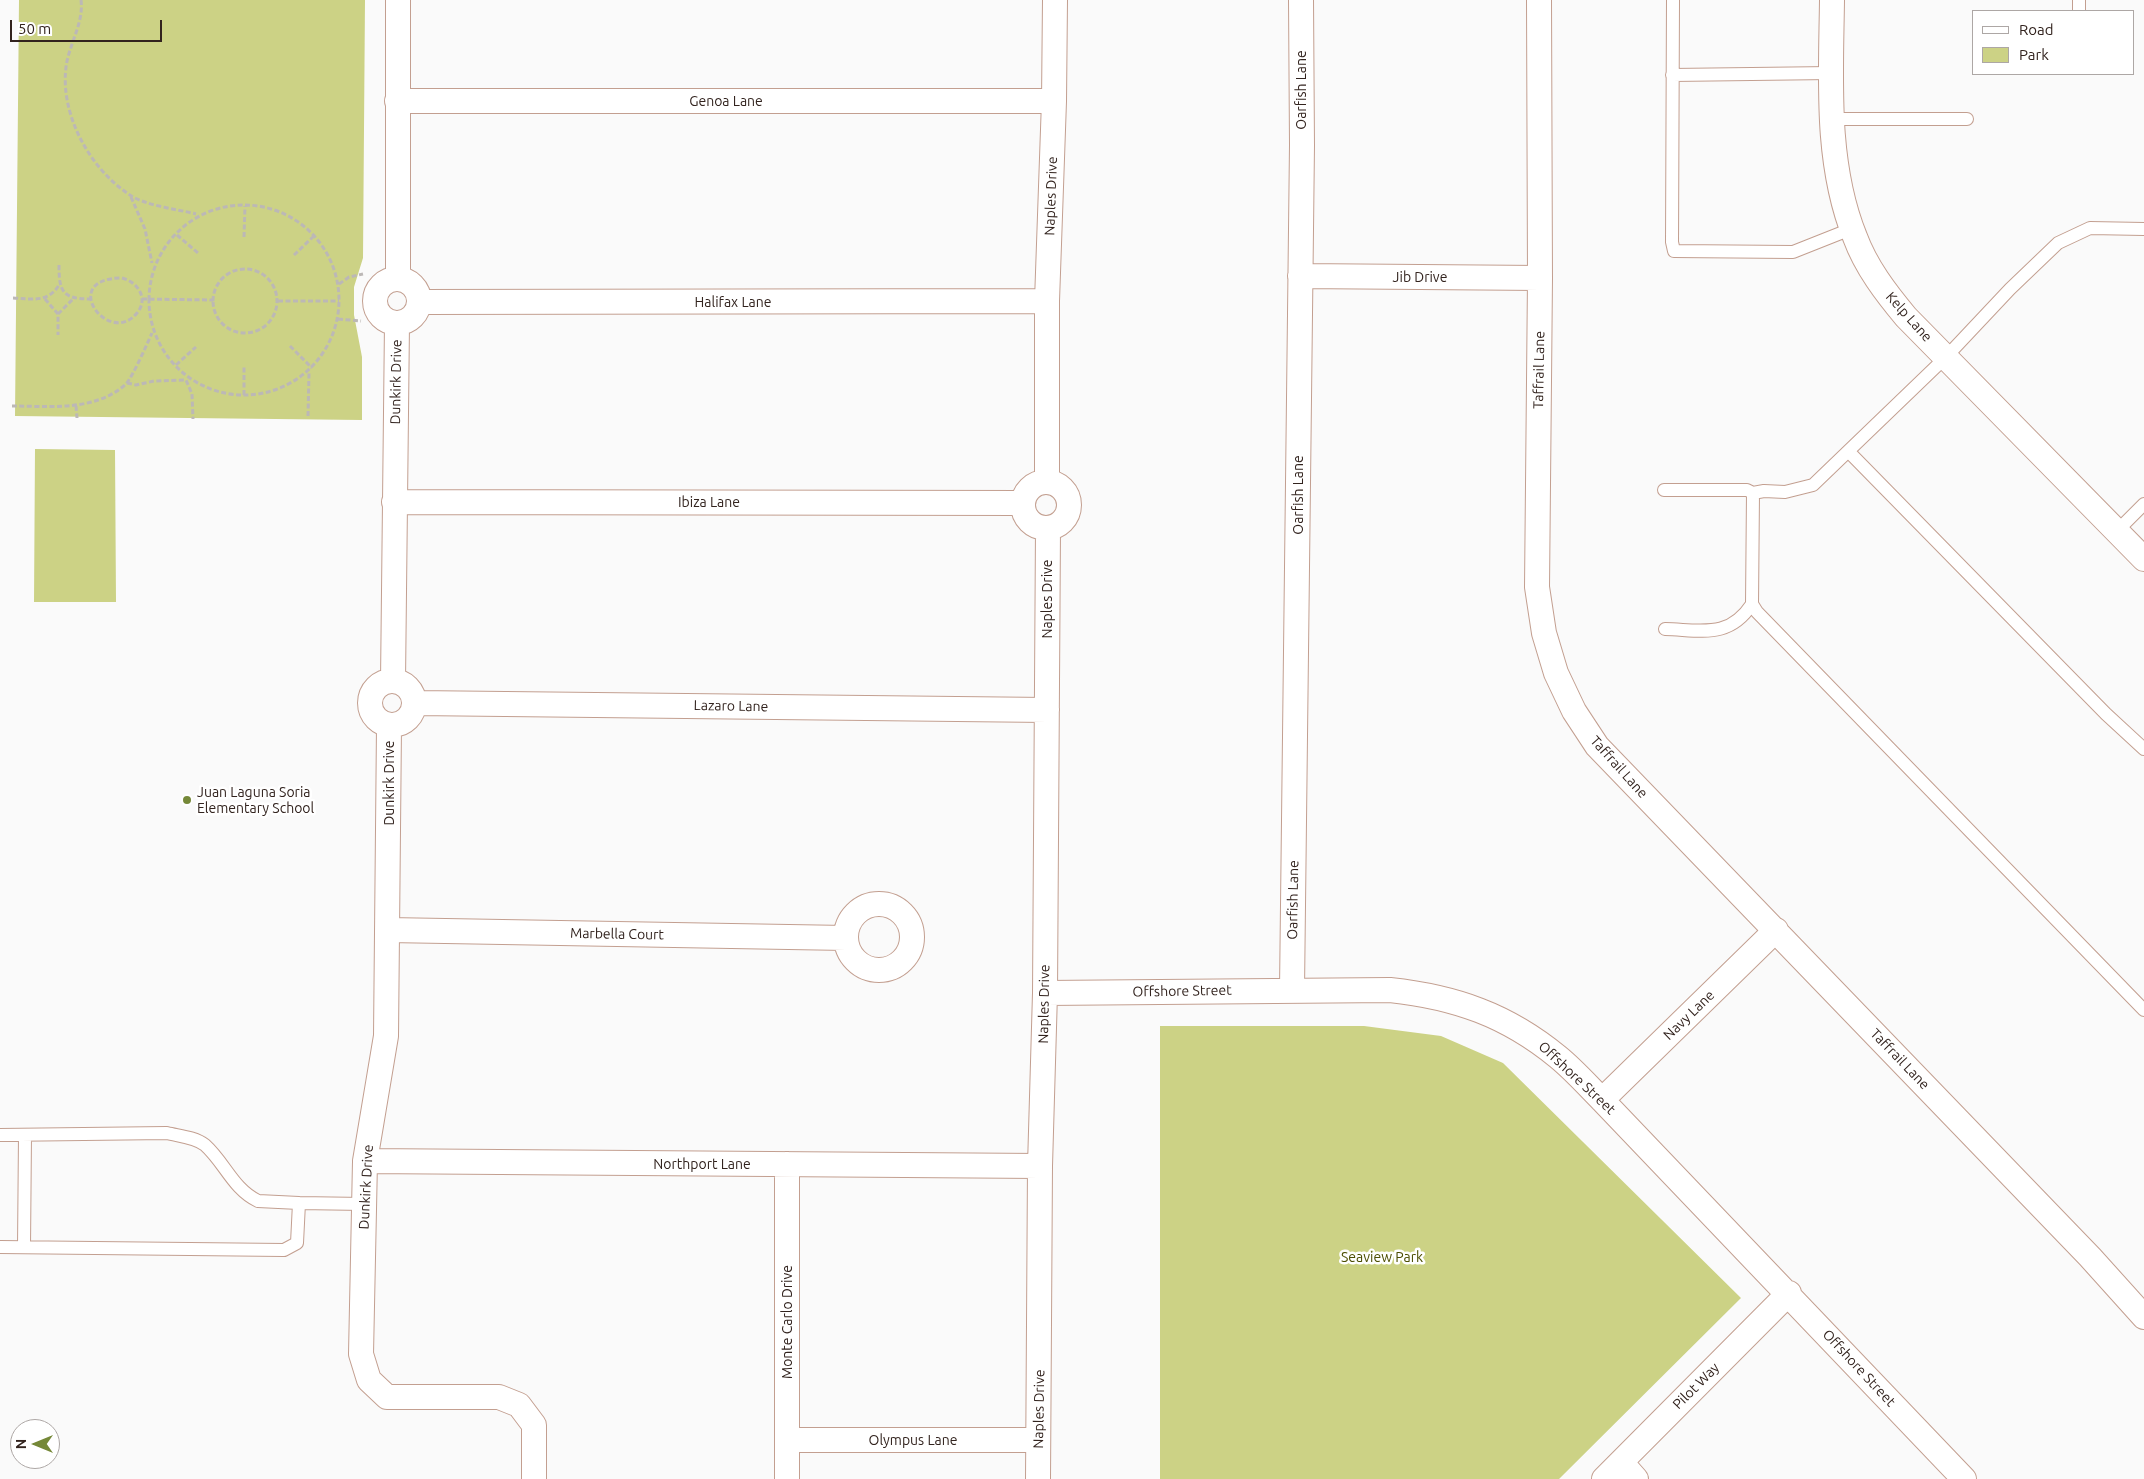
<!DOCTYPE html>
<style>
body{margin:0}
#map{position:relative;width:2144px;height:1479px;overflow:hidden;background:#fafafa;font-family:Ubuntu,sans-serif}
canvas{display:block}
.legend{position:absolute;left:1972px;top:10px;width:162px;height:65px;box-sizing:border-box;background:#fff;border:1px solid #ada7a5;margin:0;padding:6px 9px;list-style:none;font-size:15px;color:#32231e}
.legend li{display:flex;align-items:center;gap:10px;height:25px}
.legend b{width:25px;border:1px solid #ada7a5}
.north{position:absolute;left:10px;top:1419px;width:50px;height:50px;box-sizing:border-box;background:#fff;border:1px solid #ada7a5;border-radius:50%;rotate:270deg;font-size:14px;font-weight:700;line-height:20px;text-align:center;color:#32231e}
.north::after{content:'';display:block;margin:auto;width:18px;height:22px;background:#758838;clip-path:polygon(50% 0,100% 100%,50% 72%,0 100%)}
.scale{position:absolute;left:10px;top:20px;width:152px;height:22px;box-sizing:border-box;border:2px solid #32231e;border-top:0;padding-left:6px;font-size:15px;line-height:18px;white-space:nowrap;color:#32231e;-webkit-text-stroke:4px #fff;paint-order:stroke}
</style>
<div id="map">
<canvas width="2144" height="1479"></canvas>
<ul class="legend">
<li><b style="height:6px;background:#fff"></b>Road</li>
<li><b style="height:14px;background:#ccd285"></b>Park</li>
</ul>
<div class="north">N</div>
<div class="scale">50 m</div>
</div>
<script>
const ctx = document.querySelector('canvas').getContext('2d');
ctx.lineJoin = 'round';
function paint(path, color) {
  ctx.fillStyle = color;
  ctx.fill(path, 'evenodd');
}
function trace(path, color, width, dash) {
  ctx.strokeStyle = color;
  ctx.lineWidth = width;
  ctx.lineCap = dash ? 'butt' : 'round';
  ctx.setLineDash(dash || []);
  ctx.stroke(path);
}
function label(font, color, halo, rows, align = 'center') {
  ctx.font = font + ' Ubuntu,sans-serif';
  ctx.lineWidth = 5;
  ctx.setLineDash([]);
  ctx.textBaseline = 'middle';
  ctx.strokeStyle = halo;
  ctx.fillStyle = color;
  for (const [text, x, y, turn = 0] of rows) {
    ctx.save();
    ctx.translate(x, y);
    ctx.rotate((+turn || 0) * Math.PI / 180);
    ctx.textAlign = isNaN(turn) ? turn : align;
    if (halo) ctx.strokeText(text, 0, 0);
    ctx.fillText(text, 0, 0);
    ctx.restore();
  }
}
const green = new Path2D(`
 M19,0H365L363,258L354,287V315L362,357V420L15,416Z
 M35,449L115,450L116,602H34Z
 M1160,1026H1364L1441,1036L1503,1063L1741,1298L1559,1479H1160Z`);
const path = new Path2D(`
 M81,0C84,23 69,44 66,67C60,115 90,169 130,195C146,206 177,209 196,214
 M131,197L145,229L152,263
 M149 300a95 95 0 1 1 190 0a95 95 0 1 1-190 0Z
 M177,235L198,253
 M244,237L245,206
 M294,255L315,235
 M59,265C59,291 62,299 90,299
 M213 301a32 32 0 1 1 64 0a32 32 0 1 1-64 0Z
 M122,278C138,282 149,299 137,313C109,348 57,278 122,278Z
 M339,284L349,277L363,274
 M13,298C32,299 48,303 59,285
 M45,299L58,314V335
 M142,299L213,300
 M278,301H339
 M58,314L73,299
 M338,319L361,321
 M290,346L312,368
 M176,365L196,347
 M127,383L136,385L154,381L186,380L192,394L193,419
 M244,395V367
 M12,406C49,406 95,412 126,384C133,376 147,344 152,333
 M76,406L77,418
 M308,416L309,373`);
const lane = new Path2D(`
 M1673,0L1672,242L1674,251L1793,252L1851,229
 M2079,0V11
 M1672,75L1831,73
 M1833,119H1967
 M2144,229L2090,228L2058,243L2010,289L1946,357L1813,485L1785,492L1764,491L1753,493L1752,604L1757,612L2144,1010
 M1849,452L2106,714L2144,749
 M1664,490H1747L1753,493
 M2117,531L2144,504
 M1665,629C1702,630 1729,639 1752,604
 M0,1135L167,1133C179,1136 195,1137 205,1145C225,1163 233,1189 258,1201L299,1203L297,1243L284,1250L0,1247
 M299,1203L364,1204
 M24,1247L25,1135`);
const street = new Path2D(`
 M398,0V278
 M1539,0L1540,278L1537,587L1544,633L1556,673L1574,711L1597,746L2090,1257L2144,1317
 M1832,0C1831,78 1825,163 1855,237C1866,267 1886,293 1906,317L2144,559
 M397,101H1054
 M1300,276L1540,278
 M375 301a22 22 0 1 1 44 0a22 22 0 1 1-44 0Z
 M419,302L1047,301
 M1023 505a23 23 0 1 1 46 0a23 23 0 1 1-46 0Z
 M1047,482V301L1054,101L1055,0
 M394,502L1023,503
 M370 703a22 22 0 1 1 44 0a22 22 0 1 1-44 0Z
 M393,681L397,323
 M415,703L1047,710
 M389,726L386,1036L365,1161L361,1354L369,1380L387,1397H499L519,1405L534,1425V1479
 M846 937a33 33 0 1 1 66 0a33 33 0 1 1-66 0Z
 M388,930L846,938
 M1292,989L1302,145L1301,0
 M1045,993L1390,990C1455,997 1507,1015 1558,1057C1574,1070 1588,1086 1602,1100L1964,1479
 M1602,1100L1776,930
 M365,1161L1040,1166
 M787,1440H1038
 M1621,1462L1636,1479
 M787,1479V1164
 M1038,1479L1040,1166L1045,993L1048,529
 M1604,1479L1789,1293`);
const markers = [
 [187,800,5,"#758838"]
];
const streetNames = [
 ["Oarfish Lane",1301,90,-90],
 ["Genoa Lane",726,101],
 ["Naples Drive",1051,196,-88],
 ["Jib Drive",1420,277],
 ["Halifax Lane",733,302],
 ["Kelp Lane",1909,317,48],
 ["Taffrail Lane",1539,370,-89],
 ["Dunkirk Drive",396,382,-89],
 ["Oarfish Lane",1298,495,-90],
 ["Ibiza Lane",709,502],
 ["Naples Drive",1047,599,-90],
 ["Lazaro Lane",731,706,1],
 ["Taffrail Lane",1619,767,48],
 ["Dunkirk Drive",389,783,-90],
 ["Oarfish Lane",1293,900,-89],
 ["Marbella Court",617,934,1],
 ["Offshore Street",1182,991,-1],
 ["Naples Drive",1044,1004,-89],
 ["Navy Lane",1689,1015,-44],
 ["Taffrail Lane",1900,1059,46],
 ["Offshore Street",1577,1078,43],
 ["Northport Lane",702,1164],
 ["Dunkirk Drive",366,1187,-87],
 ["Monte Carlo Drive",787,1322,-90],
 ["Offshore Street",1859,1368,47],
 ["Pilot Way",1696,1386,-45],
 ["Naples Drive",1039,1409,-89],
 ["Olympus Lane",913,1440]
];
const poiNames = [
 ["Juan Laguna Soria",197,792],
 ["Elementary School",197,808]
];
const parkNames = [
 ["Seaview Park",1382,1257]
];
paint(green, '#ccd285');
trace(lane, '#c39f90', 14);
trace(street, '#c39f90', 26);
trace(path, '#bcb8b6', 3, [5, 2.5]);
trace(lane, '#fff', 12);
trace(street, '#fff', 24);
for (const [x, y, r, color] of markers) {
  const dot = new Path2D();
  dot.arc(x, y, r, 0, 2 * Math.PI);
  ctx.fillStyle = color;
  ctx.fill(dot);
  trace(dot, '#fff', 2);
}
label('14px', '#32231e', '#fff', streetNames);
label('14px', '#32231e', '#fff', poiNames, 'left');
label('14px', '#4b4d01', '#fff', parkNames);
</script>
